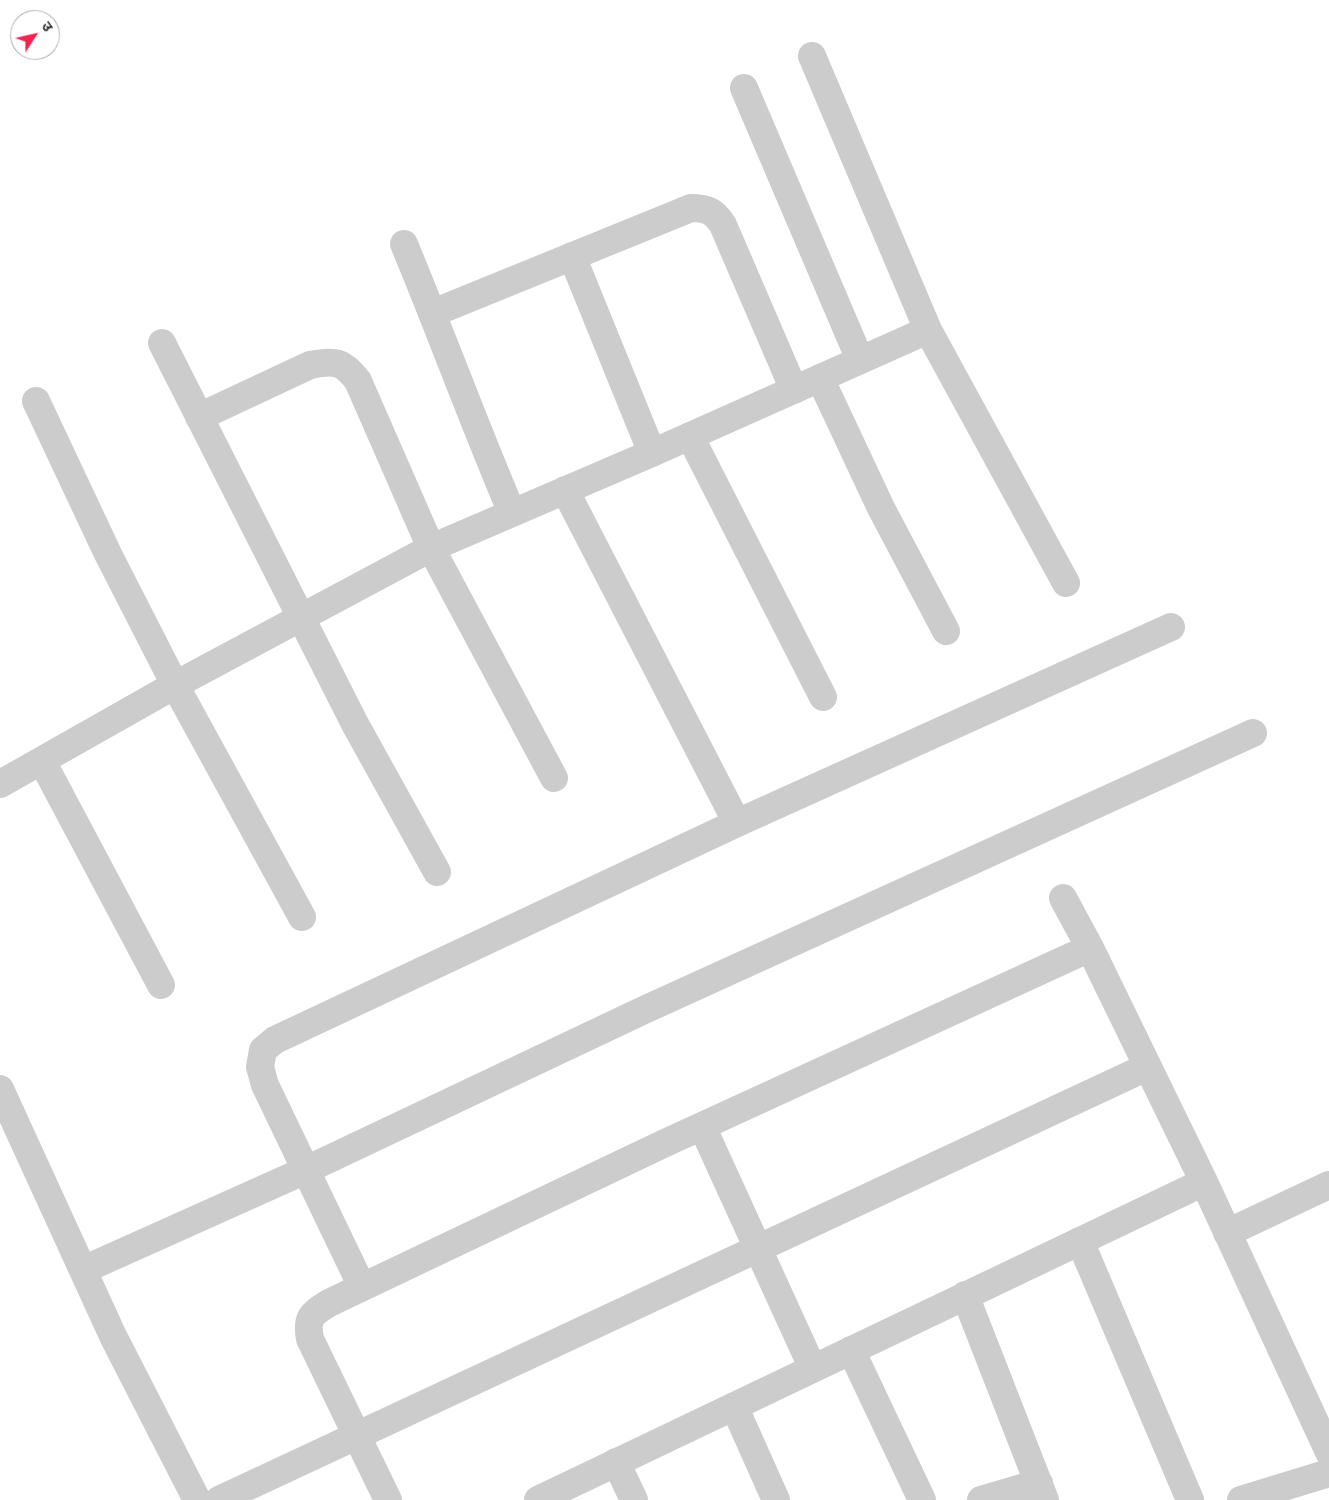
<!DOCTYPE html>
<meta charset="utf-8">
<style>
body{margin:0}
#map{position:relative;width:1329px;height:1500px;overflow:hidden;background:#fff;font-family:"Fira Sans","Noto Sans Devanagari",sans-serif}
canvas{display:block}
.north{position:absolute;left:10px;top:10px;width:50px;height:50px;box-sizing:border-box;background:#fff;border:1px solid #acacac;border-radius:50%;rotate:55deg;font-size:14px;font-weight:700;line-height:20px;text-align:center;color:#2f2f2f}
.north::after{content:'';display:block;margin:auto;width:18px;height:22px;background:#f5224e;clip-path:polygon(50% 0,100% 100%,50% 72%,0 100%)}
</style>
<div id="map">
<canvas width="1329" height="1500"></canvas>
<div class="north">उ</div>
</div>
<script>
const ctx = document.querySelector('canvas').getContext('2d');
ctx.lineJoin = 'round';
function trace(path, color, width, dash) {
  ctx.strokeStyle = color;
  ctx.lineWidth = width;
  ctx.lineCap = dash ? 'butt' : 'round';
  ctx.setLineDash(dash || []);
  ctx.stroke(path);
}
const street = new Path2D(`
 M812,56L928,330L1066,583
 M744,88L860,360
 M404,244C441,333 474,424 512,513
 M572,256L652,453
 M433,313L691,208C707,208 714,211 723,225L794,390
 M162,343L355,724L437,872
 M820,378L881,508L946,631
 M36,401L108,554L175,685L302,917
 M199,417L310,365C335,360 343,361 358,381L431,548L554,778
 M690,436L823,697
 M565,490L737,823
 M42,761L161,985
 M0,784L175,685L431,548L652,453L928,330
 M1063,898L1090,948L1204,1182L1329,1452
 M0,1089L113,1336L197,1500
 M702,1126L812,1367
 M1227,1233L1329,1185
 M1080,1241L1190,1500
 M83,1270L306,1170L644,1010L1253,733
 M362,1287L265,1085L260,1067L263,1050L275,1040L737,823L1171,627
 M965,1295L1045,1500
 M851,1350L922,1500
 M734,1406L776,1500
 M616,1462L634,1500
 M219,1500L1147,1067
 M388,1500L310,1339C306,1318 311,1314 329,1303L663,1144L1090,948
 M538,1500L1204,1182
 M981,1500L1039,1483
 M1241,1500L1329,1473`);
trace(street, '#ccc', 28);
</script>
